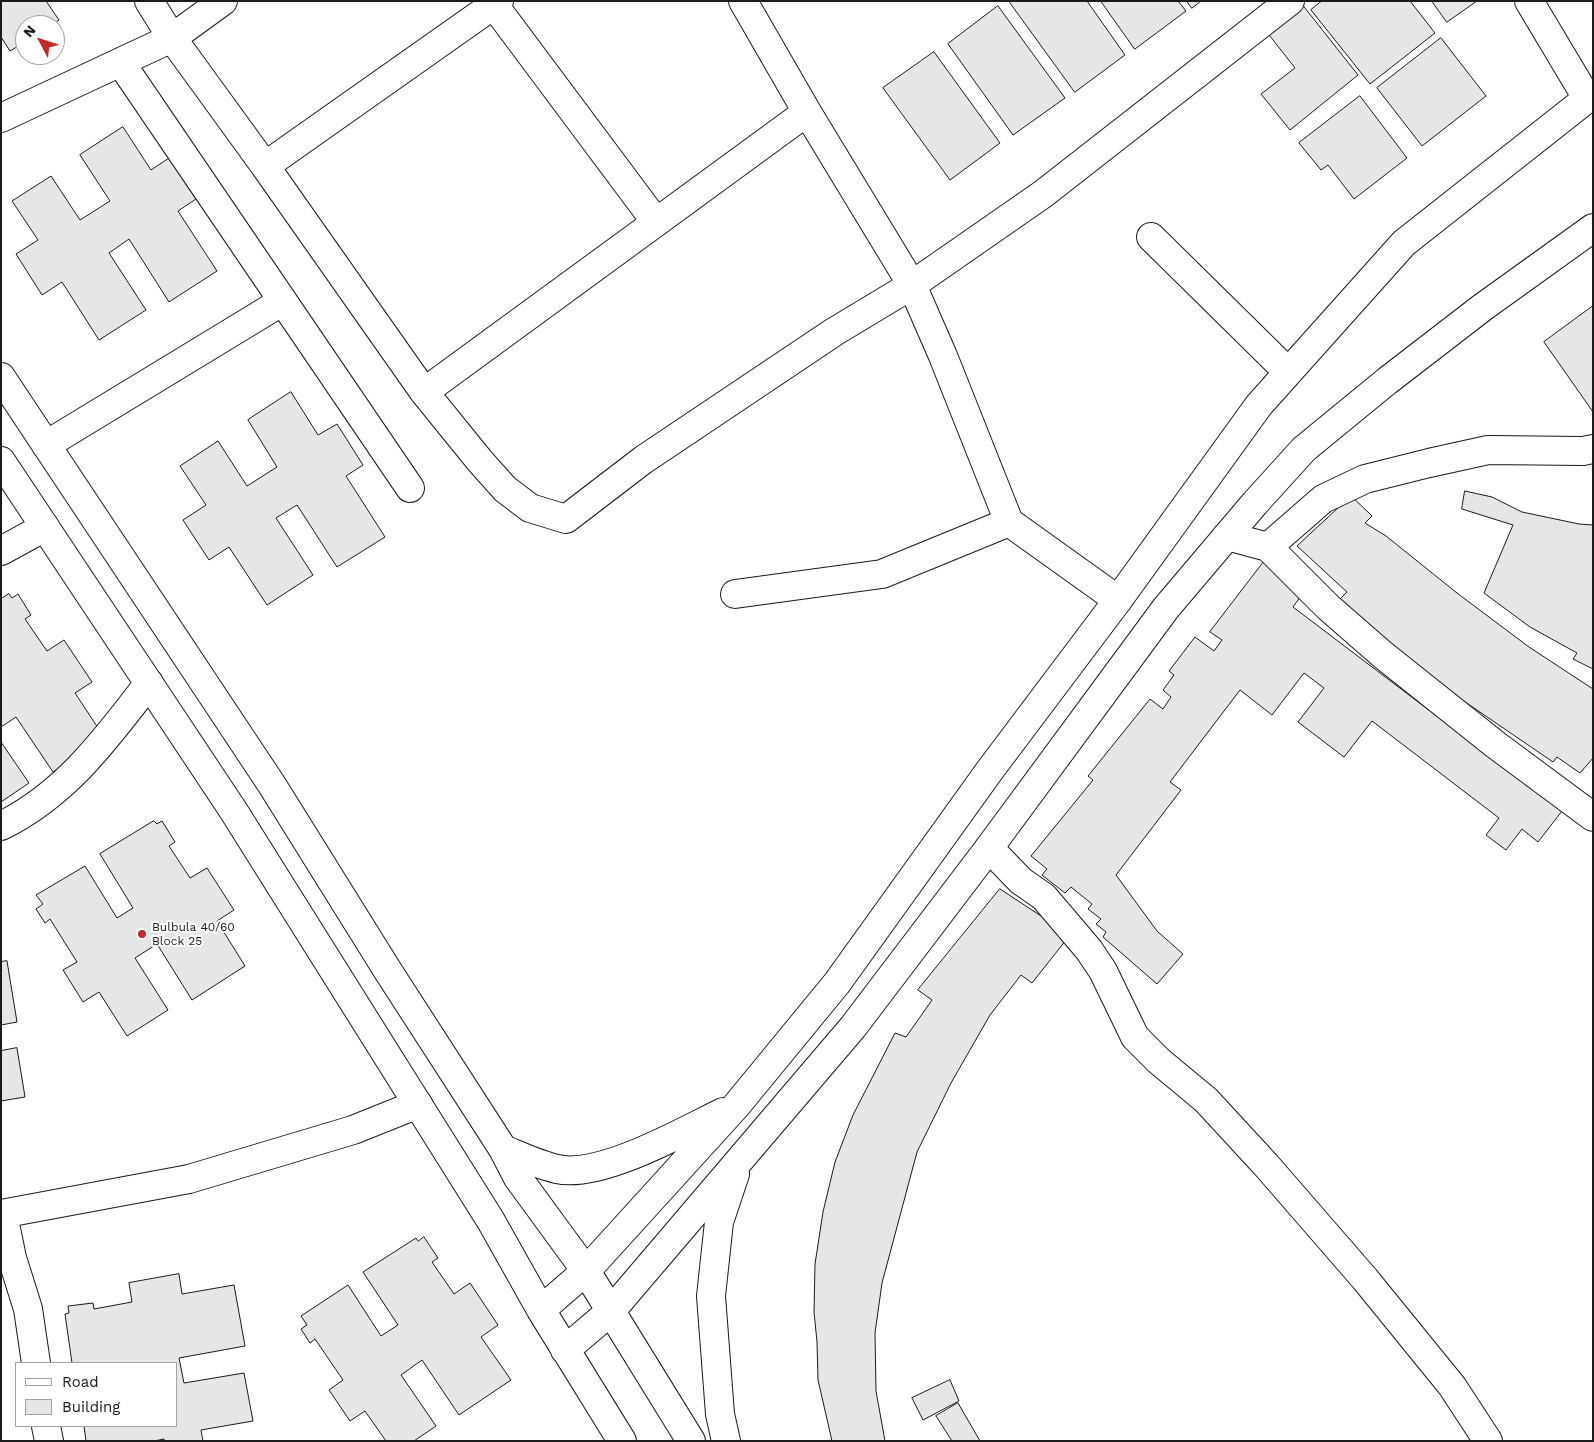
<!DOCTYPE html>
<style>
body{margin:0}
#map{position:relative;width:1594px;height:1442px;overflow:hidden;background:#fff;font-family:"Work Sans",sans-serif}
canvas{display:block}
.frame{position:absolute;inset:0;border:2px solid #1a1a1a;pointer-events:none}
.legend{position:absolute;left:15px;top:1362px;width:162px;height:65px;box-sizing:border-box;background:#fff;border:1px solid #a3a3a3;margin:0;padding:6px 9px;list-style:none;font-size:15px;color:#1a1a1a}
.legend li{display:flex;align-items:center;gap:10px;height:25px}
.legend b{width:25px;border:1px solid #a3a3a3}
.north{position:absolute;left:15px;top:15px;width:50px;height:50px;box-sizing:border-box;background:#fff;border:1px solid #a3a3a3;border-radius:50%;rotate:310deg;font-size:14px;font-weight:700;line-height:20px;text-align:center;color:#1a1a1a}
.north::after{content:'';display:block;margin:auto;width:18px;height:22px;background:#c62828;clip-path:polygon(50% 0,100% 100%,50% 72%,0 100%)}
</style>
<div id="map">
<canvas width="1594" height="1442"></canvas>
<div class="frame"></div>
<ul class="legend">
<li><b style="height:6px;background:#fff"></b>Road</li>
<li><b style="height:14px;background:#e6e6e6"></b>Building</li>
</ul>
<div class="north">N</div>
</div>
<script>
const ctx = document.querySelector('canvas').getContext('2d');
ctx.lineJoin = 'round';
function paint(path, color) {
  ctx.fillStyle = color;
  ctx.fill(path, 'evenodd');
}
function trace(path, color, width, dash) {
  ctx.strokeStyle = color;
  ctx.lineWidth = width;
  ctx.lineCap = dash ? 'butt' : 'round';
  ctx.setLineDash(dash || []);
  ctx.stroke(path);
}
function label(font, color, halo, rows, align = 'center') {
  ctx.font = font + ' "Work Sans",sans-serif';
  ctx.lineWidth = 4;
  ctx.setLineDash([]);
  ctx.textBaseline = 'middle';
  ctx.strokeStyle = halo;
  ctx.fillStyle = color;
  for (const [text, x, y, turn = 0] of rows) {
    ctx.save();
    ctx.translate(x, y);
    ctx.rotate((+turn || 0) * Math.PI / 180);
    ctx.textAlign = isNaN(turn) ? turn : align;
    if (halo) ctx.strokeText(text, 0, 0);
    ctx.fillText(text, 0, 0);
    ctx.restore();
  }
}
const building = new Path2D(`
 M1,1H46L59,20L51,25H25V42L10,51L1,37Z
 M1009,1H1087L1125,55L1075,92Z
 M1101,1H1178L1186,11L1135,49Z
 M1187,1H1201L1192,8Z
 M1322,1H1410L1435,33L1370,84L1311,10Z
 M1432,1H1477L1447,22Z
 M1301,3L1358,75L1290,130L1261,94L1295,68L1266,31Z
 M998,6L1065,98L1013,135L948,44Z
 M1441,38L1486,96L1422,146L1377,88Z
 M934,52L1000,143L950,180L883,88Z
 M1360,96L1407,158L1354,199L1328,165L1321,170L1299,143Z
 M123,127L151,170L169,158L196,199L178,211L217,271L169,302L129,239L109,253L146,310L99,340L62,282L42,295L16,254L38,240L12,201L51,176L80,220L110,201L80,155Z
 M1593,306V412L1544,342Z
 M291,392L318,435L337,424L363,465L346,476L385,537L337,567L297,505L276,518L313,575L267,605L229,547L209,560L183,520L206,505L180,466L218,441L247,486L277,467L248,420Z
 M1465,491L1492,497L1522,512L1579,524L1593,525V669L1573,659L1577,653L1530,627L1484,593L1513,525L1462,509Z
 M1347,492L1372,516L1365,523L1386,536L1457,593L1529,647L1593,689V758L1580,773L1557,757L1553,762L1455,695L1337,602L1347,592L1297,546L1340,506Z
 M1266,559L1306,589L1293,607L1562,811L1538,842L1522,829L1506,850L1486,835L1499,818L1372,721L1344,757L1298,722L1324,688L1304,673L1272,715L1240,690L1170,782L1181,790L1116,875L1157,931L1183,954L1157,984L1103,937L1106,932L1096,924L1101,919L1088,909L1092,904L1071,887L1065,893L1042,875L1047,869L1031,856L1093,780L1088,776L1150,699L1163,709L1171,697L1163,690L1174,675L1169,671L1195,637L1214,651L1222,640L1210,632Z
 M9,594L12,598L18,594L31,615L25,619L47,651L64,640L92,682L75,693L104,737L53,772L16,717L1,727V599Z
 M1,742L29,783L1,802Z
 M154,821L157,824L162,821L175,842L169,846L190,878L207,868L234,910L217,921L245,966L192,1000L157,944L135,958L168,1010L127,1036L99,992L83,1002L63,970L77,962L50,919L45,923L36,909L43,904L36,895L85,866L117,918L133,908L100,854Z
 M1000,889L1070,935L1032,983L1021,975L990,1015L951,1083L917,1152L882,1283L875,1333L876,1391L885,1441H832L818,1380L817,1342L814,1312L815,1264L823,1212L835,1162L853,1115L895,1033L906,1037L932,1000L918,990Z
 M7,961L17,1022L1,1025V962Z
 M17,1048L25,1097L1,1101V1051Z
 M424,1237L438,1258L432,1262L454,1294L470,1283L498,1325L481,1337L511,1380L459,1415L422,1360L401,1375L436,1426L414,1441H386L365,1411L350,1421L329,1390L343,1380L315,1339L310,1343L301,1329L307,1325L301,1316L348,1285L381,1336L398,1325L363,1272L416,1238L418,1241Z
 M179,1274L182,1294L234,1285L245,1346L179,1358L184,1383L244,1373L253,1421L201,1430L203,1441H165L164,1439L154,1441H86L84,1426H176V1363H72L65,1314L69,1313L68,1306L93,1303L94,1309L132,1302L129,1283Z
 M950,1380L959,1401L923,1420L912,1398Z
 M958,1403L980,1441H952L936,1416Z`);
const minor = new Path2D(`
 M223,1L172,38L265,166L499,1
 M743,1L807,112L912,285L943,356L1009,522L1118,600
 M1529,1L1587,98
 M494,5L656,222
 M121,63L410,488
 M1,118L172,38L149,1
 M265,166L424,392L480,461L505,489L530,508L566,519L643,460L834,332L912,285L1043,194L1290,1
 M1151,237L1288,372
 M424,392L807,112
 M46,445L283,301
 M1227,536L1268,547L1323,499L1365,479L1429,463L1488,450L1583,451L1593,449
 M1268,547L1328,607L1383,655L1496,745L1593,817
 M1,551L45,527
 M735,594L882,574L1009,522
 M1,826C66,794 106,739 149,683
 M989,848L1021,881L1044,897L1089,950L1103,971L1135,1037L1159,1061L1206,1100L1266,1165L1365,1279L1452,1386L1488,1441
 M1,1214L189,1179L353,1130L418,1104
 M3,1214L12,1258L28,1309L36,1363
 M46,1426L49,1441`);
const secondary = new Path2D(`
 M1,377L272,785L388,971L503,1149L518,1178L586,1271L691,1441
 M1,461L233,810L491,1221L541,1310L622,1441
 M503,1149C520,1156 539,1165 557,1169C600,1179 684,1131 723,1112
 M541,1310L586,1271L736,1106L837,983L990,770L1118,600L1259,405L1404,243L1593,94
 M565,1350L611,1311L853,1027L989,848L1166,608L1255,503L1304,449L1387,381L1483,307L1593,228
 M726,1441L720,1414L711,1296L719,1222L735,1174`);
const markers = [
 [142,934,5,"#c62828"]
];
const poiNames = [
 ["Bulbula 40/60",152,927],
 ["Block 25",152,941]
];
paint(building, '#e6e6e6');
trace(building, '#1a1a1a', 1);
trace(minor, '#1a1a1a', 30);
trace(secondary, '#1a1a1a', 30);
trace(minor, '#fff', 28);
trace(secondary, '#fff', 28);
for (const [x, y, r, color] of markers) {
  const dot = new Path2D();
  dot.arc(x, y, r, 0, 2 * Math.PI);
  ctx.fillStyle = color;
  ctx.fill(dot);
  trace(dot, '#fff', 2);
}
label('12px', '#1a1a1a', '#fff', poiNames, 'left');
</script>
